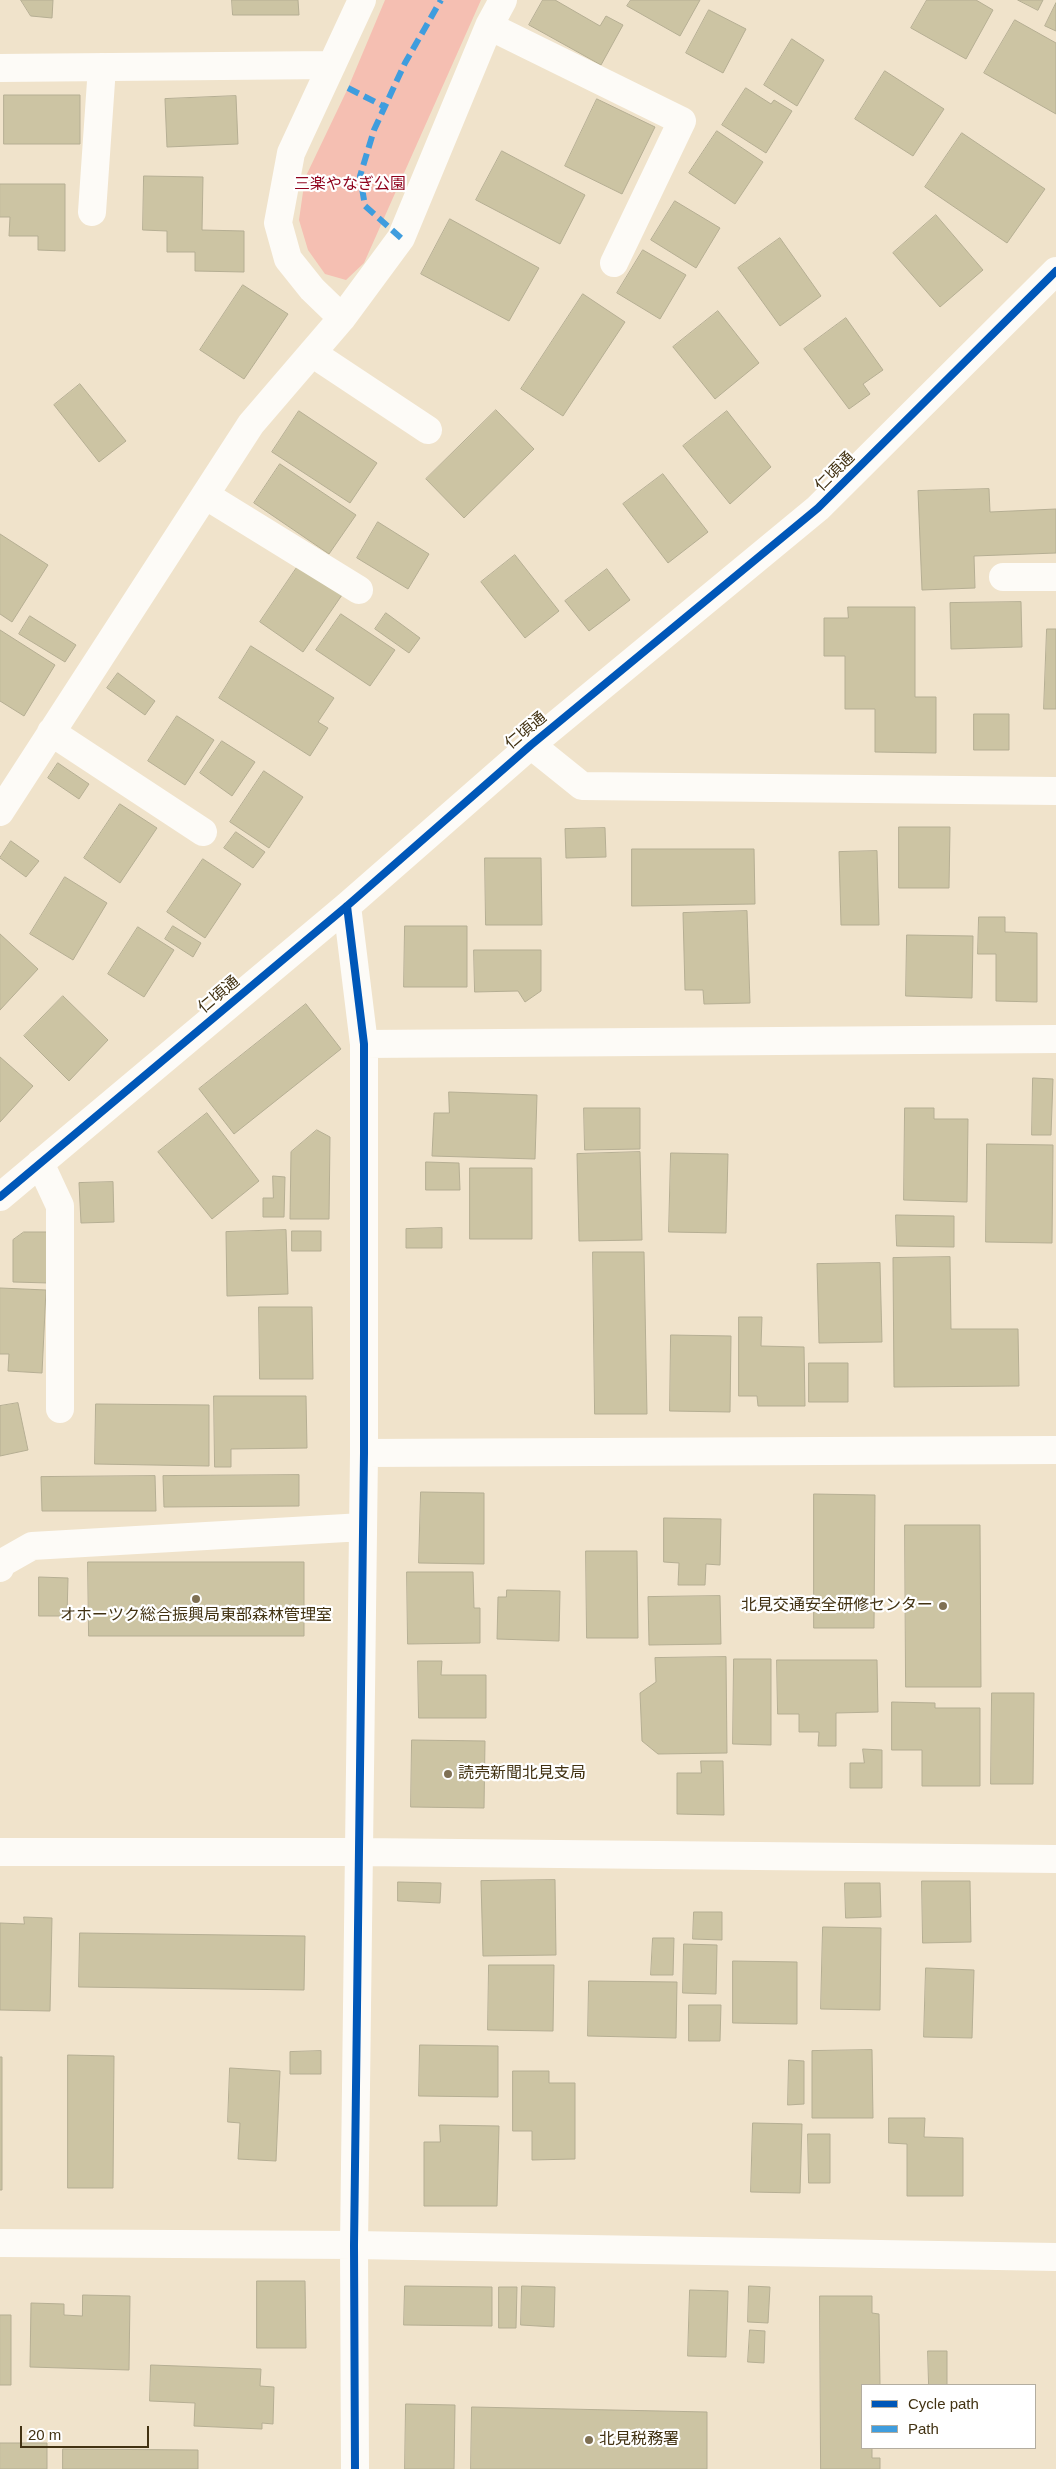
<!DOCTYPE html>
<meta charset="utf-8">
<style>
body{margin:0}
#map{position:relative;width:1056px;height:2469px;overflow:hidden;background:#f0e3cb;font-family:Helvetica,sans-serif}
canvas{display:block}
.legend{position:absolute;left:861px;top:2384px;width:175px;height:65px;box-sizing:border-box;background:#fff;border:1px solid #b3ada0;margin:0;padding:6px 9px;list-style:none;font-size:15px;color:#423212}
.legend li{display:flex;align-items:center;gap:10px;height:25px}
.legend b{width:25px;border:1px solid #b3ada0}
.scale{position:absolute;left:20px;top:2426px;width:129px;height:22px;box-sizing:border-box;border:2px solid #423212;border-top:0;padding-left:6px;font-size:15px;line-height:18px;white-space:nowrap;color:#423212;-webkit-text-stroke:4px #fff;paint-order:stroke}
</style>
<div id="map">
<canvas width="1056" height="2469"></canvas>
<ul class="legend">
<li><b style="height:6px;background:#0057b8"></b>Cycle path</li>
<li><b style="height:6px;background:#3f9dde"></b>Path</li>
</ul>
<div class="scale">20 m</div>
</div>
<script>
const ctx = document.querySelector('canvas').getContext('2d');
ctx.lineJoin = 'round';
function paint(path, color) {
  ctx.fillStyle = color;
  ctx.fill(path, 'evenodd');
}
function trace(path, color, width, dash) {
  ctx.strokeStyle = color;
  ctx.lineWidth = width;
  ctx.lineCap = dash ? 'butt' : 'round';
  ctx.setLineDash(dash || []);
  ctx.stroke(path);
}
function label(font, color, halo, rows, align = 'center') {
  ctx.font = font + ' Helvetica,"Noto Sans JP",sans-serif';
  ctx.lineWidth = 4.5;
  ctx.setLineDash([]);
  ctx.textBaseline = 'middle';
  ctx.strokeStyle = halo;
  ctx.fillStyle = color;
  for (const [text, x, y, turn = 0] of rows) {
    ctx.save();
    ctx.translate(x, y);
    ctx.rotate((+turn || 0) * Math.PI / 180);
    ctx.textAlign = isNaN(turn) ? turn : align;
    if (halo) ctx.strokeText(text, 0, 0);
    ctx.fillText(text, 0, 0);
    ctx.restore();
  }
}
const green = new Path2D(`
 M385,0H481L364,263L346,280L325,274L308,250L299,220L305,178L348,88Z`);
const building = new Path2D(`
 M21,0H53L52,18L31,16Z
 M232,0H298L299,15H233Z
 M543,0H555L600,26L606,16L623,25L601,65L529,25Z
 M631,0H700L680,36L627,6Z
 M927,0H976L993,10L966,59L911,28Z
 M1018,0H1043L1038,10Z
 M1056,3V31L1045,26Z
 M709,10L746,29L723,73L686,53Z
 M1015,20L1056,43V114L984,73Z
 M792,39L824,60L797,106L764,85Z
 M885,71L944,109L913,156L855,119Z
 M746,88L771,104L774,100L792,111L766,153L722,125Z
 M4,95H80V144H4Z
 M236,96L238,144L167,147L165,99Z
 M597,99L655,127L622,194L565,166Z
 M717,131L763,162L735,204L689,173Z
 M962,133L1045,189L1007,243L925,187Z
 M502,151L585,195L560,244L476,200Z
 M144,176L203,177L202,230L244,231V272L195,271V252H167V231L143,230Z
 M0,184H65V251L38,250V236H9L10,217H0Z
 M675,201L720,228L696,268L651,240Z
 M936,215L983,270L940,307L893,253Z
 M450,219L539,268L509,321L421,274Z
 M780,238L821,296L780,326L738,268Z
 M643,250L686,275L660,319L617,293Z
 M243,285L288,314L244,379L200,350Z
 M583,294L625,322L563,416L521,389Z
 M718,311L759,363L715,399L673,347Z
 M846,318L883,370L863,384L870,394L849,409L804,349Z
 M80,384L126,441L99,462L54,405Z
 M496,410L534,449L464,518L426,479Z
 M299,411L377,463L350,503L272,452Z
 M727,411L771,467L730,504L683,446Z
 M280,464L356,515L329,554L254,503Z
 M663,474L708,532L668,563L623,504Z
 M989,489L990,512L1056,509V553L974,556L975,588L922,590L918,491Z
 M378,522L429,554L408,589L357,558Z
 M0,534L48,565L12,622L0,614Z
 M515,555L559,611L525,638L481,582Z
 M298,566L342,595L303,652L260,622Z
 M607,569L630,600L589,631L565,601Z
 M1021,602L1022,647L951,649L950,603Z
 M848,607H915V697H936V753L875,752V709H845V656H824V618H848Z
 M386,613L420,638L409,653L375,629Z
 M341,614L395,650L370,686L316,650Z
 M30,616L76,645L65,662L19,634Z
 M1047,629H1056V709H1044Z
 M0,630L55,665L24,716L0,701Z
 M251,646L334,698L318,722L328,728L310,756L219,698Z
 M118,673L155,701L145,715L107,688Z
 M974,714H1009V750H974Z
 M177,716L214,740L185,785L148,761Z
 M222,741L255,762L232,796L200,773Z
 M58,763L89,784L79,799L48,778Z
 M264,771L303,797L269,848L230,822Z
 M120,804L157,828L120,883L84,858Z
 M899,827H950L949,888H899Z
 M605,828L606,857L566,858L565,829Z
 M236,832L265,852L253,868L224,848Z
 M11,841L39,861L26,877L0,858Z
 M632,849H754L755,904L632,906Z
 M877,851L879,925H841L839,852Z
 M485,858H541L542,925H486Z
 M203,859L241,884L205,938L167,912Z
 M65,877L107,903L73,960L30,934Z
 M747,911L750,1003L704,1004L703,990H685L683,913Z
 M979,917H1005V932L1037,933V1002L996,1001V954H978Z
 M173,926L201,943L193,957L165,939Z
 M405,926H467V987H404Z
 M138,927L174,950L144,997L108,974Z
 M0,934L38,969L0,1010Z
 M907,935L973,936L972,998L906,996Z
 M474,950H541V991L525,1002L518,991L475,992Z
 M63,996L108,1040L69,1081L24,1036Z
 M306,1004L341,1049L234,1134L199,1089Z
 M0,1057L33,1086L0,1122Z
 M1033,1078L1053,1079L1051,1135H1032Z
 M449,1092L537,1095L535,1159L432,1156L434,1113H449Z
 M584,1108H640V1149L585,1150Z
 M905,1108H934V1119H968L967,1202L904,1200Z
 M207,1113L259,1181L212,1219L158,1152Z
 M317,1130L330,1137L329,1219H290L291,1152Z
 M987,1144L1053,1145L1052,1243L986,1242Z
 M640,1152L642,1240L579,1241L577,1154Z
 M671,1153L728,1154L726,1233L669,1232Z
 M426,1162L459,1163L460,1190H426Z
 M470,1168H532V1239H470Z
 M273,1176L285,1177L284,1217H263V1198H273Z
 M113,1182L114,1222L81,1223L79,1183Z
 M896,1215L954,1216V1247L897,1246Z
 M442,1228V1248H406V1229Z
 M286,1230L288,1294L227,1296L226,1232Z
 M292,1231H321V1251H292Z
 M24,1232H49V1283L13,1282V1240Z
 M593,1252H644L647,1414H595Z
 M950,1257L951,1329H1018L1019,1386L894,1387L893,1258Z
 M880,1263L882,1342L819,1343L817,1264Z
 M0,1288L46,1290L42,1373L8,1371L9,1354H0Z
 M259,1307H312L313,1379H260Z
 M739,1317H762L761,1346L804,1347L805,1406H758L757,1396H739Z
 M671,1335L731,1336L730,1412L670,1411Z
 M809,1363H848V1402H809Z
 M214,1396H306L307,1448L231,1449V1467H215Z
 M18,1403L28,1450L0,1456V1406Z
 M96,1404L209,1405V1466L95,1464Z
 M299,1475V1506L164,1507L163,1476Z
 M155,1476L156,1511H42L41,1477Z
 M421,1492L484,1493V1564L419,1563Z
 M814,1494L875,1495L874,1628H814Z
 M664,1518L721,1519L720,1565L706,1564L705,1585H678L679,1563L664,1562Z
 M905,1525H980L981,1687H906Z
 M586,1551H637L638,1638H587Z
 M88,1562H304V1636H89Z
 M407,1572H473L474,1608H480V1643L408,1644Z
 M39,1577L68,1578L67,1616H39Z
 M507,1590L560,1591L559,1641L497,1639L498,1597H506Z
 M720,1596L721,1644L649,1645L648,1597Z
 M726,1657L727,1753L658,1754L642,1741L640,1693L656,1682L655,1658Z
 M734,1659H771V1745L733,1744Z
 M777,1660H877L878,1712L836,1713V1746H818L819,1732H799V1714H778Z
 M418,1661H442L441,1675H486V1718H419Z
 M992,1693H1034L1033,1784H991Z
 M892,1702L935,1703V1708H980V1786H922V1750H892Z
 M412,1740L485,1741L484,1808L411,1807Z
 M863,1749L882,1750V1788H850V1763H864Z
 M701,1761H723L724,1815L677,1814V1773H701Z
 M555,1880L556,1955L483,1956L481,1881Z
 M922,1881H970L971,1942L923,1943Z
 M398,1882L441,1883L440,1903L398,1901Z
 M845,1883H880L881,1917L846,1918Z
 M694,1912H722V1940L693,1939Z
 M24,1917L52,1918L50,2011L0,2010V1923L24,1924Z
 M823,1927L881,1928L880,2010L821,2009Z
 M80,1933L305,1936L304,1990L79,1987Z
 M653,1938H674L673,1975H651Z
 M684,1944L717,1945L716,1994L683,1993Z
 M733,1961L797,1962V2024L733,2023Z
 M489,1965H554L553,2031L488,2030Z
 M926,1968L974,1970L972,2038L924,2037Z
 M589,1981L677,1982L676,2038L588,2036Z
 M689,2005H721L720,2041H689Z
 M420,2045L498,2046V2097L419,2096Z
 M872,2050L873,2118H812V2051Z
 M321,2051V2074H290V2052Z
 M68,2055L114,2056L113,2188H68Z
 M0,2057H2V2190H0Z
 M789,2060L804,2061V2104L788,2105Z
 M230,2068L280,2071L276,2161L238,2159L240,2123L228,2122Z
 M513,2071H549V2083H575V2159L532,2160V2131H513Z
 M889,2118H925L924,2137L963,2138V2196H907V2144L889,2143Z
 M753,2123L802,2124L800,2193L751,2192Z
 M440,2125L499,2126L497,2206H424V2142H440Z
 M808,2134H830V2183H809Z
 M257,2281H305L306,2348H257Z
 M405,2286L492,2287V2326L404,2325Z
 M522,2286L555,2287L554,2327L521,2325Z
 M749,2286L770,2287L768,2323L748,2322Z
 M499,2287H517L516,2328H499Z
 M690,2290L728,2291L726,2357L688,2356Z
 M83,2295L130,2296L129,2370L30,2367L31,2303L64,2304V2315L82,2316Z
 M820,2296H872V2313L879,2314L880,2385H862V2448H872V2458H880V2469H821Z
 M0,2315H11V2385H0Z
 M750,2330L765,2331L764,2363L748,2362Z
 M928,2351H947V2385H929Z
 M151,2365L261,2369L260,2386L274,2387L273,2424L262,2423V2429L194,2426L195,2403L150,2401Z
 M406,2404L455,2405L454,2469H405Z
 M472,2407L707,2412V2469H471Z
 M0,2443H47V2469H0Z
 M63,2449L198,2450V2469H63Z`);
const minor = new Path2D(`
 M489,26L682,121L614,263
 M0,68L332,65
 M92,212L102,67
 M342,318L312,289L288,259L278,223L291,153L362,0
 M312,353L428,430
 M205,495L359,590
 M1003,577H1056
 M51,732L203,832
 M531,745L582,786L1056,791
 M0,812L251,424L342,318L401,238L489,26L503,0
 M347,906L364,1044V1453L354,2245L355,2469
 M364,1044L1056,1039
 M40,1163L60,1206V1409
 M0,1197L347,906L531,745L818,508L1056,271
 M364,1453L1056,1450
 M0,1568L2,1563L32,1546L363,1527
 M0,1852H360L1056,1859
 M0,2243L354,2245L1056,2257`);
const quiet = new Path2D(`
 M348,88L385,107
 M401,238L365,206L360,176L374,130L405,63L441,0`);
const cycleway = new Path2D(`
 M347,906L364,1044V1453L354,2245L355,2469
 M0,1197L347,906L531,745L818,508L1056,271`);
const markers = [
 [196,1599,5,"#7f7053"],
 [943,1606,5,"#7f7053"],
 [448,1774,5,"#7f7053"],
 [589,2440,5,"#7f7053"]
];
const parkNames = [
 ["三楽やなぎ公園",350,185]
];
const streetNames = [
 ["仁頃通",835,472,-45],
 ["仁頃通",526,731,-40],
 ["仁頃通",219,995,-40]
];
const poiNames = [
 ["北見交通安全研修センター",933,1606,"right"],
 ["オホーツク総合振興局東部森林管理室",196,1616,"center"],
 ["読売新聞北見支局",458,1774],
 ["北見税務署",599,2440]
];
paint(green, '#f5bfb2');
paint(building, '#ccc4a3');
trace(building, '#b5ae93', 1);
trace(minor, '#fdfbf7', 28);
trace(quiet, '#3f9dde', 6, [12, 6]);
trace(cycleway, '#0057b8', 8);
for (const [x, y, r, color] of markers) {
  const dot = new Path2D();
  dot.arc(x, y, r, 0, 2 * Math.PI);
  ctx.fillStyle = color;
  ctx.fill(dot);
  trace(dot, '#fff', 2);
}
label('16px', '#8f001b', '#fff', parkNames);
label('16px', '#423212', '#fff', streetNames);
label('16px', '#423212', '#fff', poiNames, 'left');
</script>
